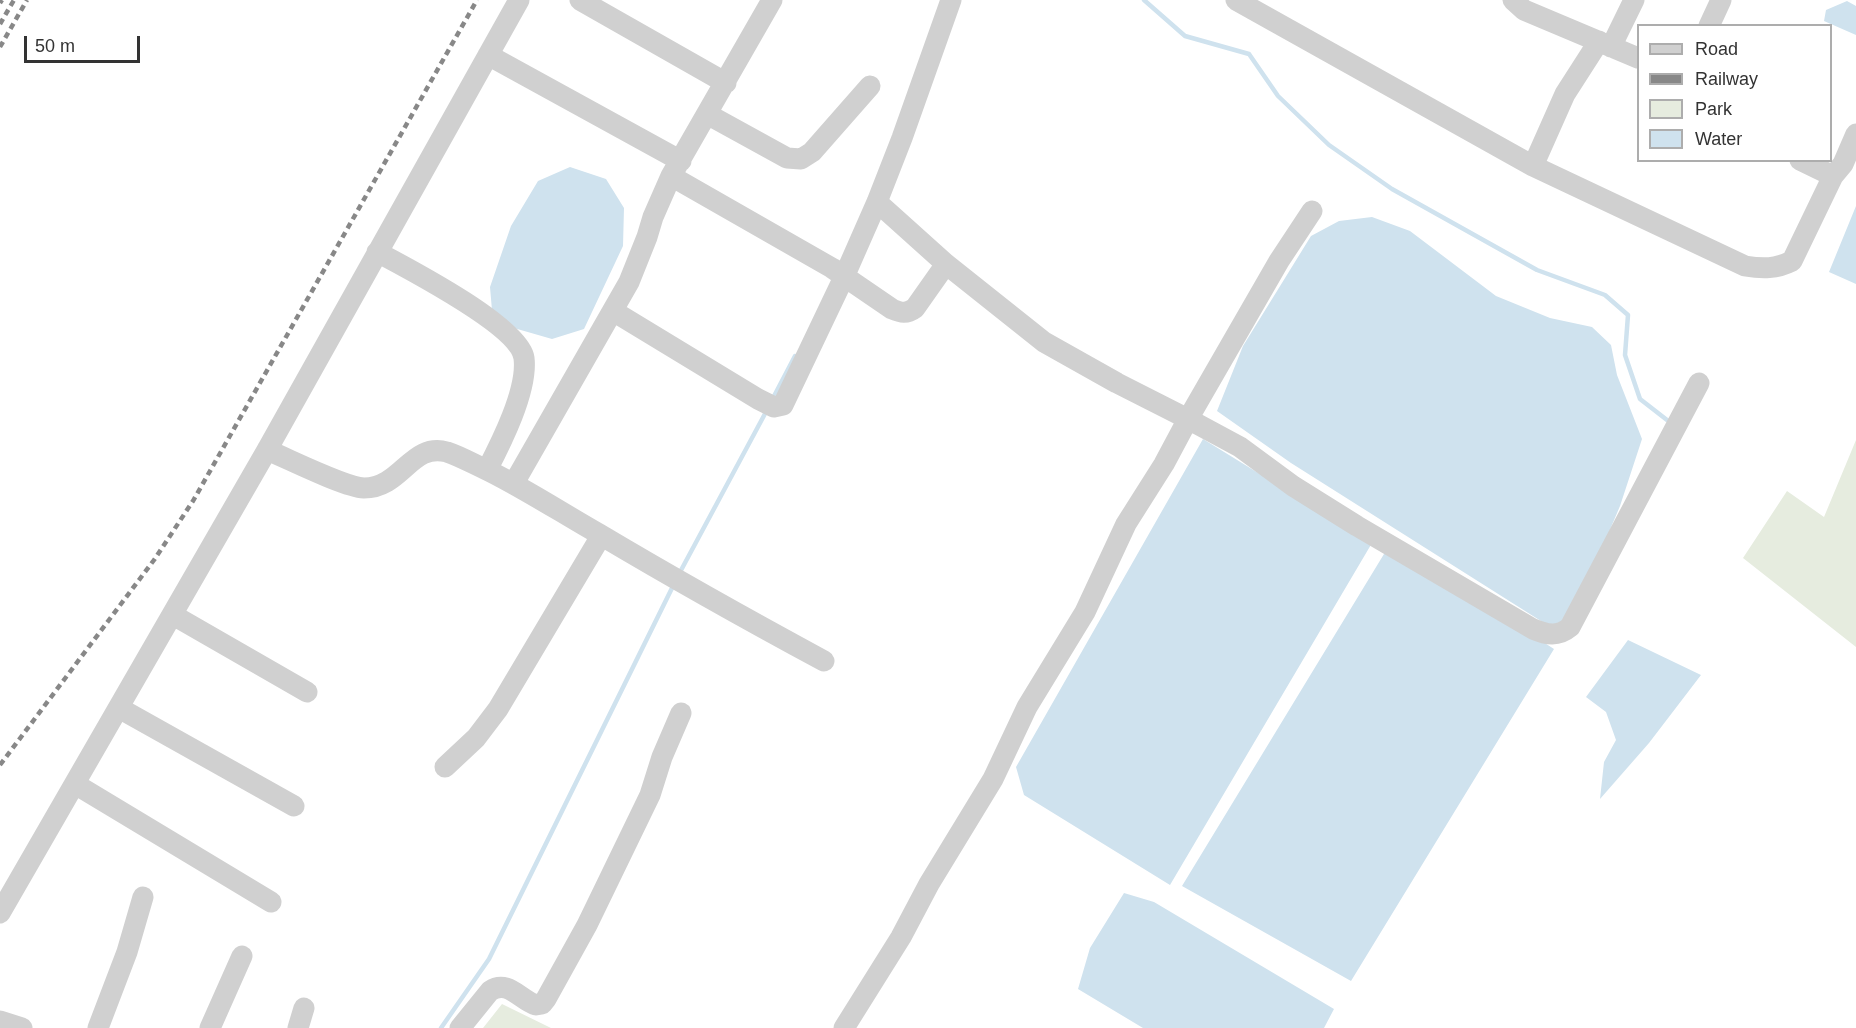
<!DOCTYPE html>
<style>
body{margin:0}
#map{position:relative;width:1856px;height:1028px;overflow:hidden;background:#fff;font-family:Helvetica,sans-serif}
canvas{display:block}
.legend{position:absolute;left:1637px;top:24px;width:195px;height:138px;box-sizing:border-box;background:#fff;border:2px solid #adadad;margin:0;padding:8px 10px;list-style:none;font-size:18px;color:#333}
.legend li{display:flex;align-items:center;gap:12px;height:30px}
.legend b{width:30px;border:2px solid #adadad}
.scale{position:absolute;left:24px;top:36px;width:116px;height:27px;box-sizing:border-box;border:3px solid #333;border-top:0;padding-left:8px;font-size:18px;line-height:21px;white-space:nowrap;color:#333;-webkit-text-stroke:4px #fff;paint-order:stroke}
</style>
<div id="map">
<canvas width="1856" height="1028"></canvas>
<ul class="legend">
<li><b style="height:8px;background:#d0d0d0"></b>Road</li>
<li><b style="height:8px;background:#888"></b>Railway</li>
<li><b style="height:16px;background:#e6ecdf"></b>Park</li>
<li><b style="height:16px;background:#cfe2ee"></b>Water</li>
</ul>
<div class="scale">50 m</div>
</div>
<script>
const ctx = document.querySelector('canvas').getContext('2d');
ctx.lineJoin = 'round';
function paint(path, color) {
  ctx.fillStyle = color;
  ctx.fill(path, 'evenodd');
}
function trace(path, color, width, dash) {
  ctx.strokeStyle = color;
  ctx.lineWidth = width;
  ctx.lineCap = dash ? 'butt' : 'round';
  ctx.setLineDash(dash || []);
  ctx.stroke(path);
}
const green = new Path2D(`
 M1856,440V647L1743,558L1787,491L1824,517Z
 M502,1004L551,1028H483Z`);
const water = new Path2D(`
 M1847,1L1856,6V35L1824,21L1826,10Z
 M570,167L606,179L624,208L623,246L584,329L552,339L493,322L490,287L511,226L538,181Z
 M1856,206V284L1829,272Z
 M1372,217L1410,231L1496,296L1550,318L1592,327L1611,345L1617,375L1642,439L1620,506L1572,619L1552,628L1291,463L1217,411L1243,346L1311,236L1339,221Z
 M1203,439L1372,543L1170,885L1024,795L1016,767Z
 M1404,552L1554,649L1351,981L1182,886L1384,554Z
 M1628,640L1701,675L1649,743L1600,799L1604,762L1616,740L1606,712L1586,697Z
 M1124,893L1154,902L1334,1009L1324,1028H1143L1078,989L1090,948Z`);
const stream = new Path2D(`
 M1144,0L1185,36L1249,54L1278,96L1329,145L1392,189L1537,270L1605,295L1628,315L1625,355L1640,399L1667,420
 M772,400L795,356
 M679,574L767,410
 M441,1028L489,959L674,584`);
const minor = new Path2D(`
 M580,0L726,83
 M1236,0L1533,166L1745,266C1763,269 1776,269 1792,261L1833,176L1843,164L1856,134
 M1513,0L1524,10L1638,58
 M1709,26L1721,0
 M1611,47L1634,0
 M488,55L681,161
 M707,114L787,158L801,159L812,152L870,86
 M1800,160L1833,176
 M1533,166L1565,94L1599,41
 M671,176L832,268L892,309C901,313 907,314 915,308L946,264
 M877,202L946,264L1044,342L1117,383L1188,419L1279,261L1312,211
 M377,252C407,268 519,326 524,358C528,390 501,443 487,470
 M613,311L758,399L774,407L783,405L844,277L877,202L902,138L951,0
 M267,450C289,459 344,487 364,488C402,488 411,442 447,452C462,457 475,465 489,471C527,490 562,513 599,534C673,578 748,620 824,661
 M514,483L629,282L647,237L653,217L671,176L772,0
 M173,615L307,692
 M119,708L294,806
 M445,767L476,738L498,709L601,536
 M75,784L271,902
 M0,913L267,450L519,0
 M0,1021L22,1028
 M98,1028L127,952L143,897
 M210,1028L242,956
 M298,1028L304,1008
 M460,1028L490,991C508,979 520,1000 536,1005L542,1004L546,999L587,925L650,795L662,757L681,713
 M844,1028L901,937L929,884L993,779L1027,707L1085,612L1126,524L1164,464L1188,419L1240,447L1293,486L1357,526L1533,629C1547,635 1558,637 1570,627L1699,383`);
const rail = new Path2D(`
 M0,3L2,0
 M0,24L14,0
 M0,47L27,0
 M0,765L154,560L193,501L477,0`);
paint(green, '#e6ecdf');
paint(water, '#cfe2ee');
trace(stream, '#cfe2ee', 4.5);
trace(minor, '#d0d0d0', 21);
trace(rail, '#888', 4.5, [6, 4.5]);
</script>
